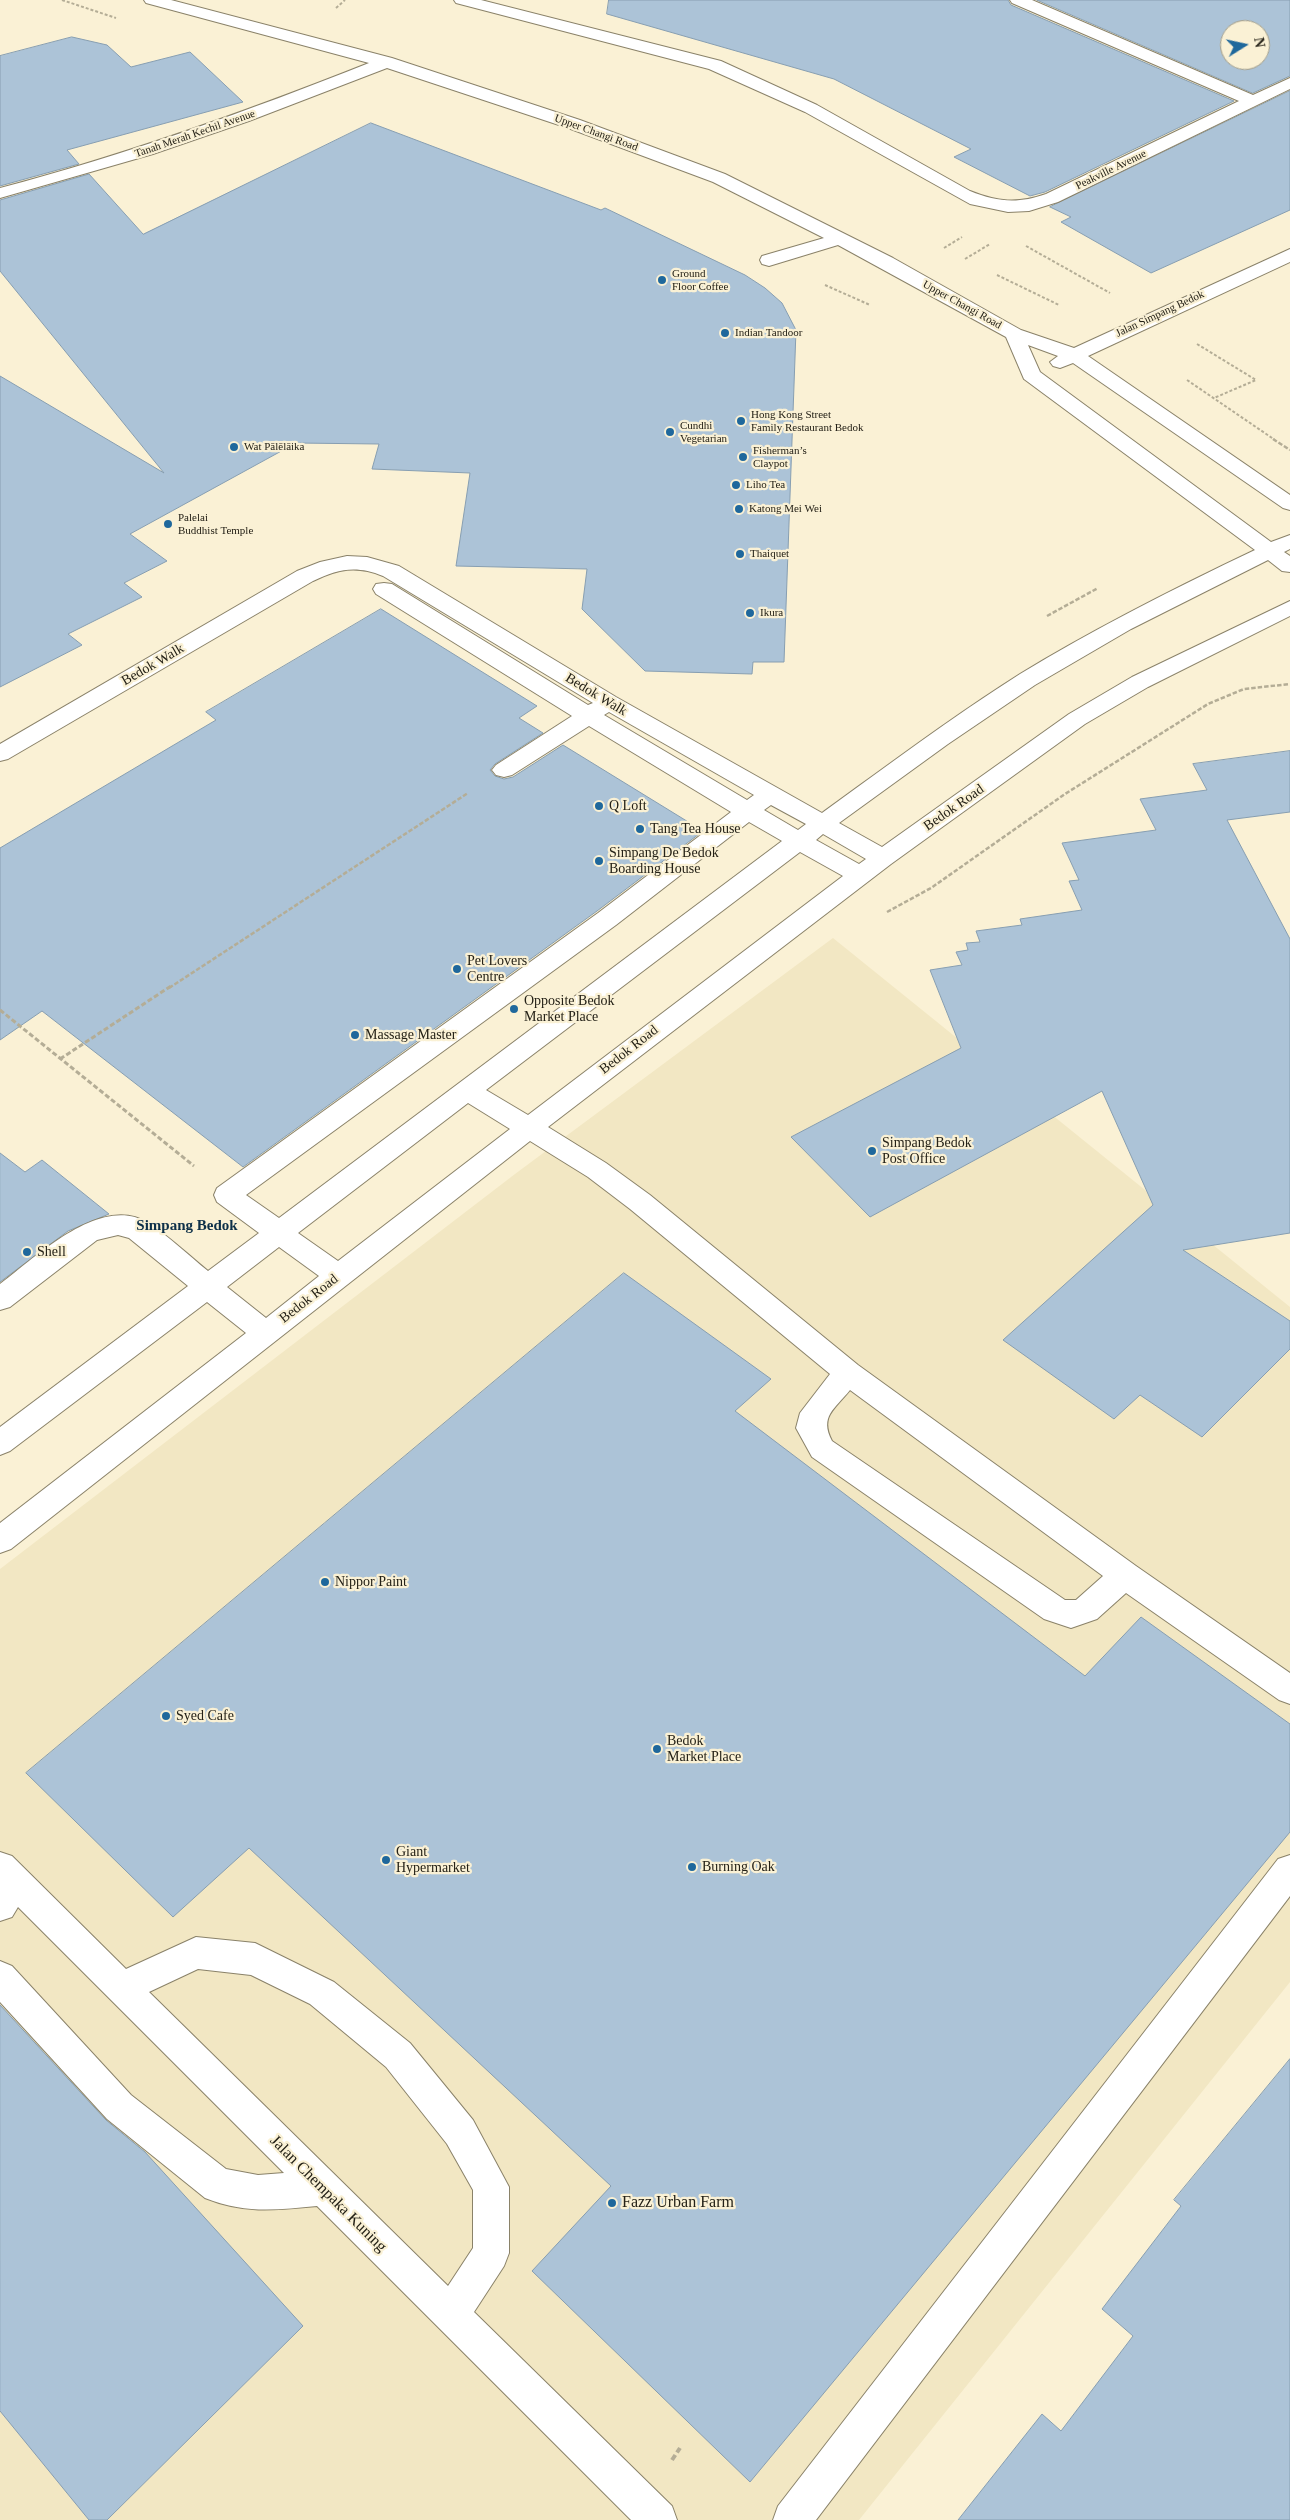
<!DOCTYPE html>
<meta charset="utf-8">
<style>
body{margin:0}
#map{position:relative;width:1290px;height:2520px;overflow:hidden;background:#faf1d5;font-family:Georgia,serif}
canvas{display:block}
.north{position:absolute;left:1220px;top:20px;width:50px;height:50px;box-sizing:border-box;background:#faf1d5;border:1px solid #a49e89;border-radius:50%;rotate:80deg;font-size:14px;font-weight:700;line-height:20px;text-align:center;color:#242117}
.north::after{content:'';display:block;margin:auto;width:18px;height:22px;background:#1f689c;clip-path:polygon(50% 0,100% 100%,50% 72%,0 100%)}
</style>
<div id="map">
<canvas width="1290" height="2520"></canvas>
<div class="north">N</div>
</div>
<script>
const ctx = document.querySelector('canvas').getContext('2d');
ctx.lineJoin = 'round';
function paint(path, color) {
  ctx.fillStyle = color;
  ctx.fill(path, 'evenodd');
}
function trace(path, color, width, dash) {
  ctx.strokeStyle = color;
  ctx.lineWidth = width;
  ctx.lineCap = dash ? 'butt' : 'round';
  ctx.setLineDash(dash || []);
  ctx.stroke(path);
}
function label(font, color, halo, rows, align = 'center') {
  ctx.font = font + ' Georgia,serif';
  ctx.lineWidth = 4.5;
  ctx.setLineDash([]);
  ctx.textBaseline = 'middle';
  ctx.strokeStyle = halo;
  ctx.fillStyle = color;
  for (const [text, x, y, turn = 0] of rows) {
    ctx.save();
    ctx.translate(x, y);
    ctx.rotate((+turn || 0) * Math.PI / 180);
    ctx.textAlign = isNaN(turn) ? turn : align;
    if (halo) ctx.strokeText(text, 0, 0);
    ctx.fillText(text, 0, 0);
    ctx.restore();
  }
}
const built = new Path2D(`
 M833,938L1290,1307V1982L859,2520H0V1569L515,1174Z`);
const building = new Path2D(`
 M609,0H1008L1011,5L1234,101L1045,192L1030,196L954,157L971,149L834,79L607,14Z
 M1037,0H1290V76L1253,93ZM1230,30H1260V60H1230Z
 M72,37L107,45L131,67L190,52L243,102L67,150L79,164L0,186V56Z
 M1290,91V210L1151,273L1061,222L1071,217L1050,207Z
 M371,123L601,210L605,208L745,275L765,288L782,303L796,330L784,662H753L752,674L645,671L582,609L587,569L456,566L470,473L372,469L379,444L296,443L130,534L167,561L124,583L142,597L68,634L82,645L0,687V376L164,473L0,271V200L89,174L143,234Z
 M381,609L537,706L519,718L543,733L495,764L490,770L495,776L504,779L513,777L563,745L703,831L597,911L243,1167L42,1011L0,1040V848L216,720L206,712Z
 M1290,751V812L1227,820L1290,939V1233L1183,1250L1290,1321V1349L1202,1437L1140,1395L1114,1419L1003,1340L1153,1205L1102,1091L870,1217L791,1137L961,1048L930,970L962,965L956,952L968,950L966,943L980,942L976,931L1022,925L1020,919L1082,910L1069,881L1079,880L1062,843L1156,830L1140,799L1207,790L1193,764Z
 M0,1153L25,1172L42,1160L109,1214L68,1231L0,1282Z
 M624,1273L771,1379L735,1411L1085,1676L1141,1617L1290,1724V1832L750,2482L532,2271L611,2186L249,1848L173,1917L26,1773Z
 M0,2005L106,2120L145,2152L303,2326L107,2520H89L0,2411Z
 M1290,2059V2520H958L1042,2414L1061,2431L1133,2336L1102,2309L1181,2206L1174,2200Z`);
const pathFar3 = new Path2D(`
 M62,0L116,18
 M336,8L345,0
 M1026,246L1110,293
 M944,248L962,237
 M965,259L990,244
 M997,275L1059,305
 M825,285L870,305
 M1197,344L1256,380L1214,398
 M1187,380L1275,440`);
const pathFar2 = new Path2D(`
 M1273,439L1290,450
 M1047,616L1098,588
 M887,912L931,888L1065,794L1208,704L1244,689L1290,684
 M169,988L468,793`);
const pathFar1 = new Path2D(`
 M0,1010L194,1166
 M60,1059L171,986`);
const path = new Path2D(`
 M672,2460L680,2448`);
const minor = new Path2D(`
 M144,0H171L392,58L580,120L725,174L893,258L1021,330L1074,348L1290,249V262L1088,356L1290,495V510L1283,508L1073,363L1060,368L1053,366L1050,362L1058,356L1028,345L1040,372L1271,542L1290,535V549L1284,552L1290,556V572L1282,571L1268,560L1131,629L1035,685L948,744L839,823L882,847L1069,714L1132,677L1290,601V616L1148,687L1085,724L891,864L548,1127L606,1163L650,1195L858,1365L1136,1566L1290,1673V1704L1279,1700L1126,1593L1097,1619L1071,1628L1044,1619L812,1457L796,1428L800,1413L830,1374L630,1209L588,1177L530,1141L11,1549L0,1553V1523L246,1333L207,1302L10,1451L0,1455V1427L188,1286L129,1238L118,1235L97,1240L10,1307L0,1310V1284C35,1258 101,1193 148,1223C169,1236 188,1255 208,1271L259,1233L217,1202L214,1195L217,1188L598,913L731,812L589,726L512,775L504,777L496,775L492,770L496,765L572,716L376,594L373,589L376,584L384,583L392,584L588,705L593,703L383,576C356,565 338,569 313,581L8,759L0,761V744L297,571L320,562L347,556L367,557L399,566L616,697L822,813C887,766 952,717 1020,674C1096,628 1175,588 1255,550L1024,379L1006,337L838,245L769,266L762,264L760,260L762,256L824,238L713,182L568,128L387,68L249,121L153,154L0,198V188C126,155 248,111 369,63L146,3ZM609,712L754,795L747,800L604,715ZM771,805L806,824L798,830L764,810ZM749,822L782,841L279,1218L246,1195L616,925ZM823,834L866,859L859,864L816,840ZM800,852L843,876L528,1115L486,1090ZM468,1103L510,1129L338,1261L298,1233ZM279,1247L319,1276L266,1318L227,1287ZM850,1390L1103,1576L1076,1600H1065L832,1441C819,1416 835,1409 850,1390Z
 M454,0H481L721,61L817,105L970,191C997,202 1018,204 1046,194L1239,101L1012,3L1010,0H1032L1253,95L1290,78V89L1058,202L1029,211L1008,212L970,204L805,112L709,69L456,3Z
 M0,1852L12,1856L126,1969L196,1937L255,1943L334,1982L410,2043L473,2120L509,2187V2253L504,2266L474,2312L672,2506L677,2520H631L317,2206C276,2210 245,2214 205,2198L107,2119L0,2002V1961L12,1966L131,2095L226,2169L258,2175L284,2173L18,1907L12,1917L0,1921ZM198,1969L251,1975L310,2004L386,2067L447,2144L473,2190V2248L448,2286L149,1992Z
 M1290,1855V1896L816,2520H773L778,2506L1278,1859Z`);
const markers = [
 [662,280,5,"#1f689c"],
 [725,333,5,"#1f689c"],
 [741,421,5,"#1f689c"],
 [670,432,5,"#1f689c"],
 [234,447,5,"#1f689c"],
 [743,457,5,"#1f689c"],
 [736,485,5,"#1f689c"],
 [739,509,5,"#1f689c"],
 [168,524,5,"#1f689c"],
 [740,554,5,"#1f689c"],
 [750,613,5,"#1f689c"],
 [599,806,5,"#1f689c"],
 [640,829,5,"#1f689c"],
 [599,861,5,"#1f689c"],
 [457,969,5,"#1f689c"],
 [514,1009,5,"#1f689c"],
 [355,1035,5,"#1f689c"],
 [872,1151,5,"#1f689c"],
 [27,1252,5,"#1f689c"],
 [325,1582,5,"#1f689c"],
 [166,1716,5,"#1f689c"],
 [657,1749,5,"#1f689c"],
 [386,1860,5,"#1f689c"],
 [692,1867,5,"#1f689c"],
 [612,2203,5,"#1f689c"]
];
const farStreetnames = [
 ["Upper Changi Road",596,133,20],
 ["Tanah Merah Kechil Avenue",195,134,-19],
 ["Peakville Avenue",1111,170,-26],
 ["Upper Changi Road",962,305,29],
 ["Jalan Simpang Bedok",1160,314,-25]
];
const farPoinames = [
 ["Ground",672,274],
 ["Floor Coffee",672,287],
 ["Indian Tandoor",735,333],
 ["Hong Kong Street",751,415],
 ["Family Restaurant Bedok",751,428],
 ["Cundhi",680,426],
 ["Vegetarian",680,439],
 ["Wat Pālēlāika",244,447],
 ["Fisherman’s",753,451],
 ["Claypot",753,464],
 ["Liho Tea",746,485],
 ["Katong Mei Wei",749,509],
 ["Palelai",178,518],
 ["Buddhist Temple",178,531],
 ["Thaiquet",750,554],
 ["Ikura",760,613]
];
const streetNames = [
 ["Bedok Walk",153,665,-30],
 ["Bedok Walk",596,695,31],
 ["Bedok Road",954,808,-35],
 ["Bedok Road",629,1050,-38],
 ["Bedok Road",309,1299,-38]
];
const poiNames = [
 ["Q Loft",609,806],
 ["Tang Tea House",650,829],
 ["Simpang De Bedok",609,853],
 ["Boarding House",609,869],
 ["Pet Lovers",467,961],
 ["Centre",467,977],
 ["Opposite Bedok",524,1001],
 ["Market Place",524,1017],
 ["Massage Master",365,1035],
 ["Simpang Bedok",882,1143],
 ["Post Office",882,1159],
 ["Shell",37,1252],
 ["Nippor Paint",335,1582],
 ["Syed Cafe",176,1716],
 ["Bedok",667,1741],
 ["Market Place",667,1757],
 ["Giant",396,1852],
 ["Hypermarket",396,1868],
 ["Burning Oak",702,1867]
];
const neighbourhoodNames = [
 ["Simpang Bedok",187,1226]
];
const nearStreetnames = [
 ["Jalan Chempaka Kuning",328,2194,45]
];
const nearPoinames = [
 ["Fazz Urban Farm",622,2203]
];
paint(built, '#f2e7c3');
paint(building, '#acc3d7');
trace(building, '#879eb1', 1);
trace(minor, '#8a8269', 2);
trace(pathFar3, '#b4ad96', 2, [3, 2]);
trace(pathFar2, '#b4ad96', 2.5, [4.5, 2]);
trace(pathFar1, '#b4ad96', 3, [5, 2.5]);
trace(path, '#b4ad96', 4, [6, 3]);
paint(minor, '#fff');
for (const [x, y, r, color] of markers) {
  const dot = new Path2D();
  dot.arc(x, y, r, 0, 2 * Math.PI);
  ctx.fillStyle = color;
  ctx.fill(dot);
  trace(dot, '#faf1d5', 2);
}
label('11px', '#242117', '#faf1d5', farStreetnames);
label('11px', '#242117', '#faf1d5', farPoinames, 'left');
label('14px', '#242117', '#faf1d5', streetNames);
label('14px', '#242117', '#faf1d5', poiNames, 'left');
label('bold 15px', '#0c2f48', '#faf1d5', neighbourhoodNames);
label('16px', '#242117', '#faf1d5', nearStreetnames);
label('16px', '#242117', '#faf1d5', nearPoinames, 'left');
</script>
